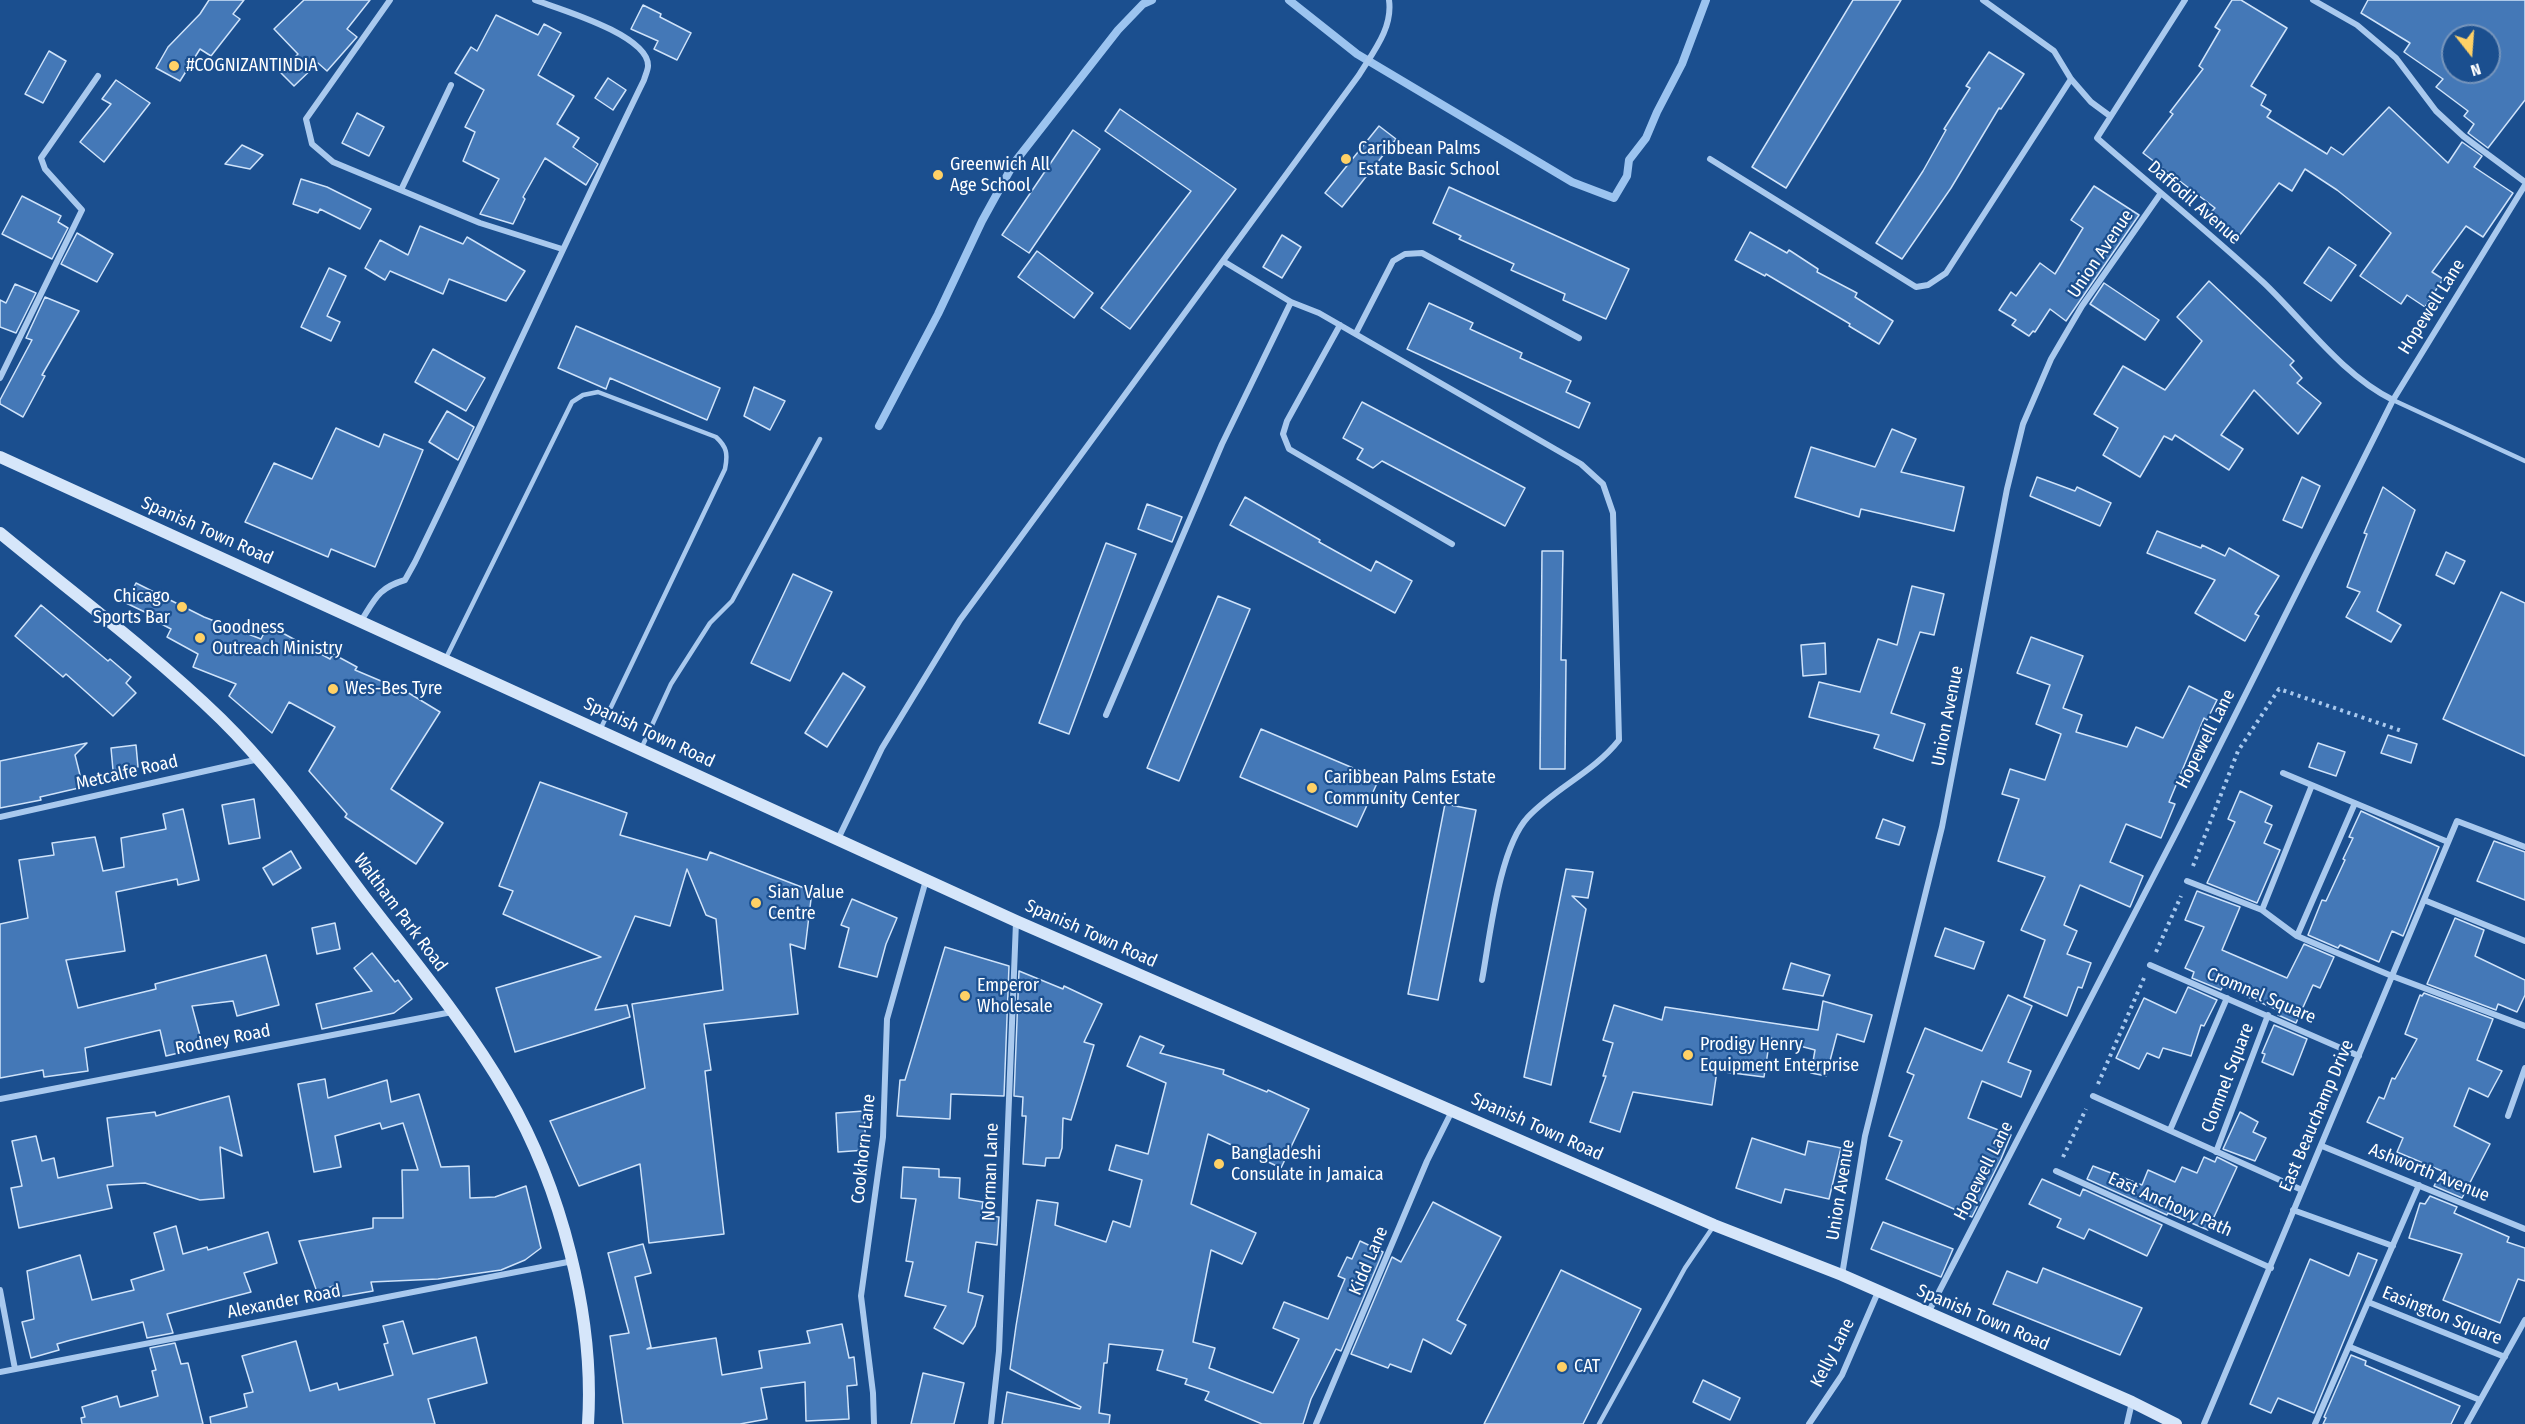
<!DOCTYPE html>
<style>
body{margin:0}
#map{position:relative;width:2525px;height:1424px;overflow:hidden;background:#1b4f8f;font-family:"Fira Sans Condensed",sans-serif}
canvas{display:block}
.north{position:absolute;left:2441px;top:24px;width:60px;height:60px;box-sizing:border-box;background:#1b4f8f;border:2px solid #7695bc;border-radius:50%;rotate:163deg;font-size:16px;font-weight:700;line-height:24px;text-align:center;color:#fff}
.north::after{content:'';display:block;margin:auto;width:21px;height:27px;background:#ffd166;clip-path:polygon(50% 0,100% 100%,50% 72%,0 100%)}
</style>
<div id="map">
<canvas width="2525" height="1424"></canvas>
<div class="north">N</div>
</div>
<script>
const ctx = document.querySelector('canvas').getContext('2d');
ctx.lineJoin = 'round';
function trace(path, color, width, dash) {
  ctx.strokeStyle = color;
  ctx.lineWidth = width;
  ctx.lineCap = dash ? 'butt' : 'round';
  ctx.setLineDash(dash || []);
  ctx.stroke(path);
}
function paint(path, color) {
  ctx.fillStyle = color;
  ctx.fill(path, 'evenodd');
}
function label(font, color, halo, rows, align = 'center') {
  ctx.font = font + ' "Fira Sans Condensed",sans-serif';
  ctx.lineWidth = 4.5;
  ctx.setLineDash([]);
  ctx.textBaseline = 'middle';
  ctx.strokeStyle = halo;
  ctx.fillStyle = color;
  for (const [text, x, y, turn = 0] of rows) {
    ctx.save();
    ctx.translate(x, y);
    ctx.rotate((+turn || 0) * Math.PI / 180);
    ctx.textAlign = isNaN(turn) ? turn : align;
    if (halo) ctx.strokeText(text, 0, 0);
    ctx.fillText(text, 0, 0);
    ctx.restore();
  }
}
const stream = new Path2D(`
 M1289,0L1357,54L1572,182L1614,198L1627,176L1629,160L1646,138L1657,112L1682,64L1706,0
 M879,426L938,314L982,221L1014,163L1118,30L1143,4L1152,0`);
const building = new Path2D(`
 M209,0H244L233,14L240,19L211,56L200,49L180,81L156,68L168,47L200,14Z
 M304,0H370L347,29L357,37L327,71L318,63L294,86L280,72L298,54L274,29Z
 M1853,0H1901L1786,188L1752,167Z
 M2232,0H2241L2287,28L2251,86L2266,95L2261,105L2271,111L2267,117L2327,154L2331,147L2343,155L2389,107L2448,163L2462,142L2482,156L2474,167L2513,193L2483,237L2466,226L2432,272L2443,279L2425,307L2407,295L2401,304L2360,276L2391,233L2337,190L2305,169L2292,191L2279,183L2239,236L2209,214L2215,208L2143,153L2173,114L2170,112L2203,69L2199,66L2220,30L2215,27Z
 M2368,0H2525V100L2488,148L2468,133L2474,124L2464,116L2468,111L2436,87L2443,79L2404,52L2410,43L2361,13ZM2453,36H2489V72H2453Z
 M643,5L661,14L660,17L691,33L677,60L654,49L658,41L631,29Z
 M496,15L538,35L544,24L561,33L538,75L574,96L557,124L579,138L573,147L598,164L586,185L545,158L523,197L525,199L513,224L480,214L499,179L463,161L475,132L465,127L484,90L455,73L471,47L477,51Z
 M49,51L66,61L43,103L25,94Z
 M1989,52L2024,74L2001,109L1999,108L1951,188L1902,259L1876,243L1923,171L1946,130L1944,129L1970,88L1966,86Z
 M608,78L626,90L613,110L595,98Z
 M116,80L150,103L104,162L80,142L111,104L102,99Z
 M1120,109L1236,189L1130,329L1101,308L1191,191L1105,131Z
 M357,113L384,127L369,156L342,143Z
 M1379,126L1396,139L1342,207L1325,193Z
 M1073,130L1100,149L1029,253L1002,235Z
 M242,145L263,155L250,169L225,164Z
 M301,179L327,187L371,209L360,229L320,209L318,213L293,204Z
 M2094,186L2139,215L2066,321L2050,309L2035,332L2033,331L2029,336L2012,325L2016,320L1999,310L2011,292L2016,296L2040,263L2055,274L2083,228L2071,220Z
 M1449,187L1629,269L1606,319L1563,300L1565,294L1511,270L1514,264L1459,239L1461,236L1433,223Z
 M22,196L61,216L58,222L68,228L52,259L2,234Z
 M420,226L463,244L467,237L525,271L506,301L449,279L443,294L390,271L385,280L365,268L380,240L408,255Z
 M1750,232L1787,253L1789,250L1818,269L1817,272L1857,293L1855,297L1893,321L1879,344L1849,326L1850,324L1766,274L1765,276L1735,260Z
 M77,233L113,254L97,282L61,264Z
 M1282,235L1301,247L1282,278L1263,267Z
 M2329,247L2356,265L2331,301L2304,283Z
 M1037,251L1093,293L1074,318L1018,277Z
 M329,268L346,276L327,316L340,322L331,341L301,327Z
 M2209,281L2294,361L2290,365L2302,378L2297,383L2321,403L2298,434L2254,390L2221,435L2243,449L2229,470L2175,435L2172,440L2164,436L2140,477L2103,455L2118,428L2094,414L2123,366L2165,390L2202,341L2177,317Z
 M2104,283L2159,320L2145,340L2090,304Z
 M15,284L36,293L16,333L0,327V300L6,303Z
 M45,297L79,311L42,375L45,376L23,417L0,404V400L32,340L26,338Z
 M1429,303L1473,323L1470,329L1522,353L1520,358L1571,381L1566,392L1590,403L1579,428L1407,349Z
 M576,326L720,388L707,420L610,378L606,389L558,368Z
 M433,349L485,378L466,411L415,382Z
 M754,387L785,401L770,430L744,416Z
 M1362,402L1525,488L1505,526L1382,461L1373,468L1357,459L1363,449L1343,438Z
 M447,411L474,427L458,460L429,442Z
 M336,428L379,447L384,434L423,450L375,567L331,549L328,557L245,522L274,463L312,479Z
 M1892,429L1916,439L1901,472L1964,487L1954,531L1861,509L1859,517L1795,497L1811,447L1875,467Z
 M2037,477L2075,491L2077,487L2111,503L2100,526L2030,496Z
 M2302,477L2320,486L2302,528L2283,520Z
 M2383,487L2415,510L2377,611L2401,625L2391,642L2346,617L2360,592L2347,587L2367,534L2364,533Z
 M1245,497L1320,540L1319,542L1371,571L1376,561L1412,581L1395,613L1230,525Z
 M1147,504L1182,517L1172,542L1138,529Z
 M2157,531L2201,548L2202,545L2225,556L2229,548L2279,576L2255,614L2259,616L2245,641L2195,613L2215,580L2147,553Z
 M1106,543L1136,554L1069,734L1039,723Z
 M1542,551H1563L1561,660H1566L1565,769H1540Z
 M2446,552L2465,561L2454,584L2436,575Z
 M793,574L832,592L790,681L751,663Z
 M136,583L204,617L261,639L268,625L330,659L333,654L357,667L355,670L407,692L440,712L391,789L443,823L416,864L345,817L347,814L309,771L335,727L289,702L272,733L229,696L236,684L193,667L198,654L167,637L171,629L150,618L151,615L126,603Z
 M1912,586L1944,594L1934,635L1920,632L1891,713L1925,724L1913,761L1874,748L1879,735L1809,717L1819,682L1860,692L1878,639L1897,645Z
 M2501,592L2525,603V756L2443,719Z
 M1218,596L1250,609L1179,781L1147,768Z
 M41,605L108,661L110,659L131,677L126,683L136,693L113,716L66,674L63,677L15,636Z
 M2031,637L2083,656L2063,708L2082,715L2076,732L2127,747L2136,727L2163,738L2189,686L2217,700L2207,720L2204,718L2169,802L2175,804L2161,838L2126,824L2110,862L2143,876L2130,907L2080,885L2064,925L2077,931L2067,954L2091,963L2082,988L2078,987L2067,1016L2024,997L2045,940L2021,930L2045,877L1998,861L2019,799L2002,794L2010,769L2045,780L2061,734L2036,724L2050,685L2017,673Z
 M1825,643L1826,674L1803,676L1801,645Z
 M843,673L865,687L827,747L805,733Z
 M1261,729L1379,779L1357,827L1240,777Z
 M2388,735L2417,744L2411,763L2381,753Z
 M87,743L75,755L83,787L40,797L41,800L0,808V761Z
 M2318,743L2345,752L2336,776L2309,767Z
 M136,745L138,767L113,770L111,748Z
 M540,782L627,813L620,835L707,860L710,852L812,891L805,949L790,944L798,1014L704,1024L711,1070L705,1071L724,1234L649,1243L640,1164L579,1186L550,1121L645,1088L632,1004L723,990L716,919L706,915L687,869L670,926L635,916L595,1010L627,1005L630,1017L515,1052L496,988L601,957L503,914L513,891L499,886Z
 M2240,791L2272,806L2265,822L2272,825L2264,843L2280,850L2257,903L2207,883L2235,822L2228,819Z
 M254,799L260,838L229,844L222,805Z
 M1445,804L1476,810L1438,1000L1408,994Z
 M183,809L199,880L178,885L177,879L116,892L125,951L66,960L78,1008L156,989L155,984L266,955L279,1005L237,1016L233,1001L192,1006L203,1047L166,1056L160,1030L85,1048L88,1071L44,1077L43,1070L0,1078V924L28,918L19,860L54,855L52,843L95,837L103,871L124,867L121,838L166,829L163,814Z
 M2361,811L2439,847L2403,936L2392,931L2379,962L2340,945L2338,948L2308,935L2322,900L2326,901L2345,860L2343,859L2353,838L2349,837Z
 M1883,819L1905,827L1899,845L1876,838Z
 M2494,841L2525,852V900L2477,881Z
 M291,851L301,868L273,885L263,868Z
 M1566,869L1593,872L1588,898L1572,896L1586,909L1551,1085L1524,1077Z
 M2197,891L2240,907L2222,950L2287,978L2304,944L2334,957L2320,988L2313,985L2296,1023L2278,1015L2280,1011L2223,986L2221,990L2192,978L2194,972L2185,968L2204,927L2185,920Z
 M852,899L897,918L886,944L877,977L839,967L849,928L841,925Z
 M2455,918L2484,930L2475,956L2525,980V995L2517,1012L2498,1004L2496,1010L2427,984Z
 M335,923L340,949L317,954L312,928Z
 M1945,928L1984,942L1974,969L1935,956Z
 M945,947L1009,966L1004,1096L951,1094L950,1119L897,1116L900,1080H905Z
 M372,953L395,982L398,980L412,999L394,1013L322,1029L316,1004L372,991L354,968Z
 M1791,963L1830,975L1823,996L1783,989Z
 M1019,971L1063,989L1064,986L1102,1004L1084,1042L1094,1045L1071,1120L1063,1118L1062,1148L1059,1158H1046L1045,1166L1023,1164L1026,1116H1022L1023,1097L1014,1096Z
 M2188,987L2217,1000L2204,1026L2201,1025L2191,1056L2163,1048L2159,1058L2147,1053L2139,1069L2116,1058L2144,998L2176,1013Z
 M2424,993L2493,1019L2477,1060L2502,1071L2488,1097L2469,1088L2454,1126L2490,1144L2462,1198L2434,1186L2442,1171L2397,1152L2403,1138L2367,1122L2379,1097L2384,1099L2392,1078L2395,1079L2417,1039L2405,1034L2420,995L2422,996Z
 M2008,995L2032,1006L2008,1062L2031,1071L2021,1097L1982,1081L1968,1118L2011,1135L2001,1159L1972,1217L1886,1179L1902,1141L1889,1136L1914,1075L1907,1072L1925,1028L1982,1051Z
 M1823,1001L1872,1015L1864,1042L1837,1034L1826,1076L1811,1073L1815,1050L1770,1038L1764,1077L1717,1071L1712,1105L1633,1092L1620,1132L1590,1122L1606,1076H1603L1613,1043L1603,1040L1614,1005L1662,1020L1665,1007L1818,1030Z
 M2274,1025L2307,1039L2293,1075L2262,1062L2265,1054L2262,1053Z
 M1140,1036L1164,1046L1160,1053L1224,1070L1223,1074L1267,1092L1268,1090L1309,1109L1281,1168L1208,1134L1191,1204L1256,1233L1242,1264L1211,1250L1193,1342L1215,1348L1209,1368L1273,1393L1299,1339L1273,1328L1284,1302L1328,1319L1345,1279L1338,1276L1347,1257L1352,1259L1360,1241L1383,1252L1341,1351L1336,1349L1311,1399L1303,1424H1262L1205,1400L1209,1392L1185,1384L1187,1379L1157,1370L1163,1350L1109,1344L1107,1363H1104L1099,1413L1110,1415L1109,1424H1002L1007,1392L1080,1409L1081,1407L1010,1369L1016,1326L1037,1200L1058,1203L1055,1225L1106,1242L1113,1221L1130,1227L1142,1180L1109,1170L1116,1145L1148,1154L1166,1083L1127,1066Z
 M325,1079L328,1098L387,1080L391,1102L419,1094L441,1167L469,1166L470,1198L495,1197L526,1186L541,1248L525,1260L501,1270L438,1279L371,1282L373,1291L338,1297L336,1285L317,1292L299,1241L373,1228V1218H403L402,1170H418L403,1123L382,1129L380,1123L335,1136L341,1167L314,1172L298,1084Z
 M229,1096L242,1156L220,1147L224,1198L200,1200L145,1183L107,1185L112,1208L19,1228L11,1188L22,1186L12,1141L36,1136L42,1161L54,1158L58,1178L113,1166L107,1118L155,1112L156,1116Z
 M864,1111L866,1150L838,1152L836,1113Z
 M2240,1112L2258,1122L2253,1132L2266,1138L2255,1161L2223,1149Z
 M1752,1138L1805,1155L1808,1141L1841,1148L1829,1199L1785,1189L1781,1203L1736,1188Z
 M2204,1157L2215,1162L2217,1157L2237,1167L2208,1230L2168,1213L2167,1215L2087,1179L2093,1166L2142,1185L2148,1170L2175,1182L2182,1167L2197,1173Z
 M903,1167L939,1169V1177L960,1178L959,1198L983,1202L981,1215L999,1217L997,1245L976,1242L968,1292L983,1296L975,1326L963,1344L934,1328L946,1306L905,1296L913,1262L906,1261L916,1199L901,1198Z
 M2042,1179L2080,1196L2083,1189L2162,1225L2147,1256L2089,1229L2084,1239L2057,1227L2061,1219L2029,1204Z
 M2430,1196L2457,1207L2454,1213L2509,1237L2507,1242L2525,1248V1281L2518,1279L2500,1323L2443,1300L2462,1254L2409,1238L2420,1203L2425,1204Z
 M1433,1202L1501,1237L1457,1320L1466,1325L1451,1354L1423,1339L1411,1372L1390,1364L1388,1368L1351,1354L1392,1257L1401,1262Z
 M1883,1222L1953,1249L1941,1277L1871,1249Z
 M176,1226L183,1254L207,1247L208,1250L268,1232L277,1263L244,1273L251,1292L167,1314L173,1333L147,1338L143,1322L71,1340L57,1344L59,1350L31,1358L22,1322L34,1319L27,1271L80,1255L92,1300L134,1290L131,1280L164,1270L154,1233Z
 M643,1244L651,1273L635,1277L651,1347L647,1349L716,1338L722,1375L762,1368L759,1351L810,1343L807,1331L842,1324L849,1358L854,1357L857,1385L847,1386L849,1419L806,1421L805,1382L761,1388L767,1419L740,1424H623L610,1336L629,1333L608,1253Z
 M2358,1253L2377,1260L2314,1413L2278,1398L2271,1413L2250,1404L2310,1259L2349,1276Z
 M2043,1268L2142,1308L2120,1355L1993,1304L2007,1271L2037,1283Z
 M1561,1270L1641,1309L1583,1424H1484Z
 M403,1321L413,1354L476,1337L487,1383L428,1399L435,1424H211L210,1417L247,1407L244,1394L253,1392L242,1356L296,1341L310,1391L337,1383L339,1390L393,1375L384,1344L388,1343L383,1326Z
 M175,1343L181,1364L188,1363L203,1424H82L81,1418L85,1417L82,1407L117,1396L120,1407L158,1396L152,1371L156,1370L150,1348Z
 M2351,1355L2366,1361L2365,1365L2460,1406L2451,1424H2323L2326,1418L2324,1417Z
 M923,1373L964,1383L954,1424H911Z
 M1703,1380L1740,1398L1730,1420L1693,1402Z`);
const path = new Path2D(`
 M2193,866L2238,751L2279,689L2402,731
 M2156,952L2181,896
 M2098,1084L2144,978
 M2063,1157L2086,1109`);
const lane = new Path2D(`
 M2393,400L2525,461
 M445,660L572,402L583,395L598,392L716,437C727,447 728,454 725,469L600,730
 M641,749L671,684L710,623L732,601L820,439
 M1599,1424L1685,1268L1713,1227`);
const street = new Path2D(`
 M390,0L306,119L312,144L333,162L480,223L562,249
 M1983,0L2054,51L2071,79L2091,102L2110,116
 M2185,0L2097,138C2152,186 2210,233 2264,283C2305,322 2341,374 2393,400
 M2313,0L2357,25L2396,58L2436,111L2463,136L2525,182
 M1710,159L1916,287L1928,285L1946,273L2071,79
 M401,190L451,85
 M1223,261L1291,302L1319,313L1581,464L1603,484L1613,513L1619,740C1594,772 1555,788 1528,817C1499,848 1490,937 1482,980
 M1340,325L1287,421L1283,434L1289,449L1452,544
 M1356,333L1393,261L1405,254L1422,253L1579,338
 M0,378L82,210L45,169L41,158L98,76
 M361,621C375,599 378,588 405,580L415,562C493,402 566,240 644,80C645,76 648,70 648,66C649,35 559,9 535,0
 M1106,715L1222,444L1291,302
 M2283,773L2448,842
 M0,817L259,759
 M838,839L882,748L960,620L1359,75C1373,52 1393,28 1389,0
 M2187,881L2262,910L2297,936L2392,976L2525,1026
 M2424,900L2525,941
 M2262,910L2312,785
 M2297,936L2355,803
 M2150,965L2359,1056
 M2093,1096L2302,1190
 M0,1099L452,1012
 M2508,1116L2525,1068
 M2170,1130L2227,998
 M2322,1146L2525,1229
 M2216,1152L2268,1015
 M2056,1171L2271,1268
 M2293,1210L2393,1246
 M1842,1275L1865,1136L1942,827L2007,489L2023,424L2051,359L2082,306L2161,193
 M0,1290L15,1369
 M2368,1302L2505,1357
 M1928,1313L2177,831L2393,400L2525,185
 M2350,1347L2480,1400
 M0,1372L573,1261
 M874,1424L873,1393L861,1296L883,1137L887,1019L926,880
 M991,1424L999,1351L1016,922
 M1316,1424L1427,1161L1452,1111
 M1809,1424L1842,1375L1878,1292
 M2127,1424L2132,1402
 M2204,1424L2457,821L2525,847
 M2315,1424L2419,1185
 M2467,1424L2525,1320`);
const secondary = new Path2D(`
 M0,457L1016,921L1714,1225L1842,1275L2132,1402L2176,1424
 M0,533C74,594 152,652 221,719C275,772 318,835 364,896C413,960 466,1023 507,1094C561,1187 595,1316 588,1424`);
const markers = [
 [174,66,6,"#ffd166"],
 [1346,159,6,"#ffd166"],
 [938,175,6,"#ffd166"],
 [182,607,6,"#ffd166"],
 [200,638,6,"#ffd166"],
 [333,689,6,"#ffd166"],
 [1312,788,6,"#ffd166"],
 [756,903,6,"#ffd166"],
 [965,996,6,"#ffd166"],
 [1688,1055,6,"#ffd166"],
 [1219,1164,6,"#ffd166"],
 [1562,1367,6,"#ffd166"]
];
const poiNames = [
 ["#COGNIZANTINDIA",186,66],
 ["Caribbean Palms",1358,149],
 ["Estate Basic School",1358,170],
 ["Greenwich All",950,165],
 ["Age School",950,186],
 ["Chicago",170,597,"right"],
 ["Sports Bar",170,618,"right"],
 ["Goodness",212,628],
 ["Outreach Ministry",212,649],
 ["Wes-Bes Tyre",345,689],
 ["Caribbean Palms Estate",1324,778],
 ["Community Center",1324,799],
 ["Sian Value",768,893],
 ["Centre",768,914],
 ["Emperor",977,986],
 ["Wholesale",977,1007],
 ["Prodigy Henry",1700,1045],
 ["Equipment Enterprise",1700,1066],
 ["Bangladeshi",1231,1154],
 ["Consulate in Jamaica",1231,1175],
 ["CAT",1574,1367]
];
const streetNames = [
 ["Daffodil Avenue",2194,203,41],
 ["Union Avenue",2101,254,-56],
 ["Hopewell Lane",2432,307,-58],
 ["Spanish Town Road",207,531,24],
 ["Union Avenue",1948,716,-79],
 ["Spanish Town Road",649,733,25],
 ["Hopewell Lane",2206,739,-63],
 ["Metcalfe Road",127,773,-13],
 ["Waltham Park Road",400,913,53],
 ["Spanish Town Road",1091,934,24],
 ["Cromnel Square",2261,996,23],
 ["Rodney Road",223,1040,-11],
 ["Clomnel Square",2228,1078,-69],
 ["East Beauchamp Drive",2317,1116,-67],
 ["Spanish Town Road",1537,1127,24],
 ["Cookhorn Lane",864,1149,-84],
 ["Hopewell Lane",1984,1171,-63],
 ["Norman Lane",991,1172,-88],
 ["Ashworth Avenue",2429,1173,22],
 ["Union Avenue",1841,1190,-81],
 ["East Anchovy Path",2170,1205,24],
 ["Kidd Lane",1369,1261,-67],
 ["Alexander Road",284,1302,-11],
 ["Easington Square",2442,1316,22],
 ["Spanish Town Road",1983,1318,23],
 ["Kelly Lane",1833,1353,-63]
];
trace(stream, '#9cc4f0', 8);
paint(building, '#4478b7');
trace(building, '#cfe3fa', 1.5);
trace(path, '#a9c9ee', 4, [3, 4.5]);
trace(lane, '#a9c9ee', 4.5);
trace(street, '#a9c9ee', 6);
trace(secondary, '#d6e6fa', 12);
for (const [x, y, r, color] of markers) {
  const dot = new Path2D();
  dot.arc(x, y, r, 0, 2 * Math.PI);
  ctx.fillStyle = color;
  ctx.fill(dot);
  trace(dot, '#1b4f8f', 2);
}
label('18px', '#fff', '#1b4f8f', poiNames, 'left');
label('18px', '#fff', '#1b4f8f', streetNames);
</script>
